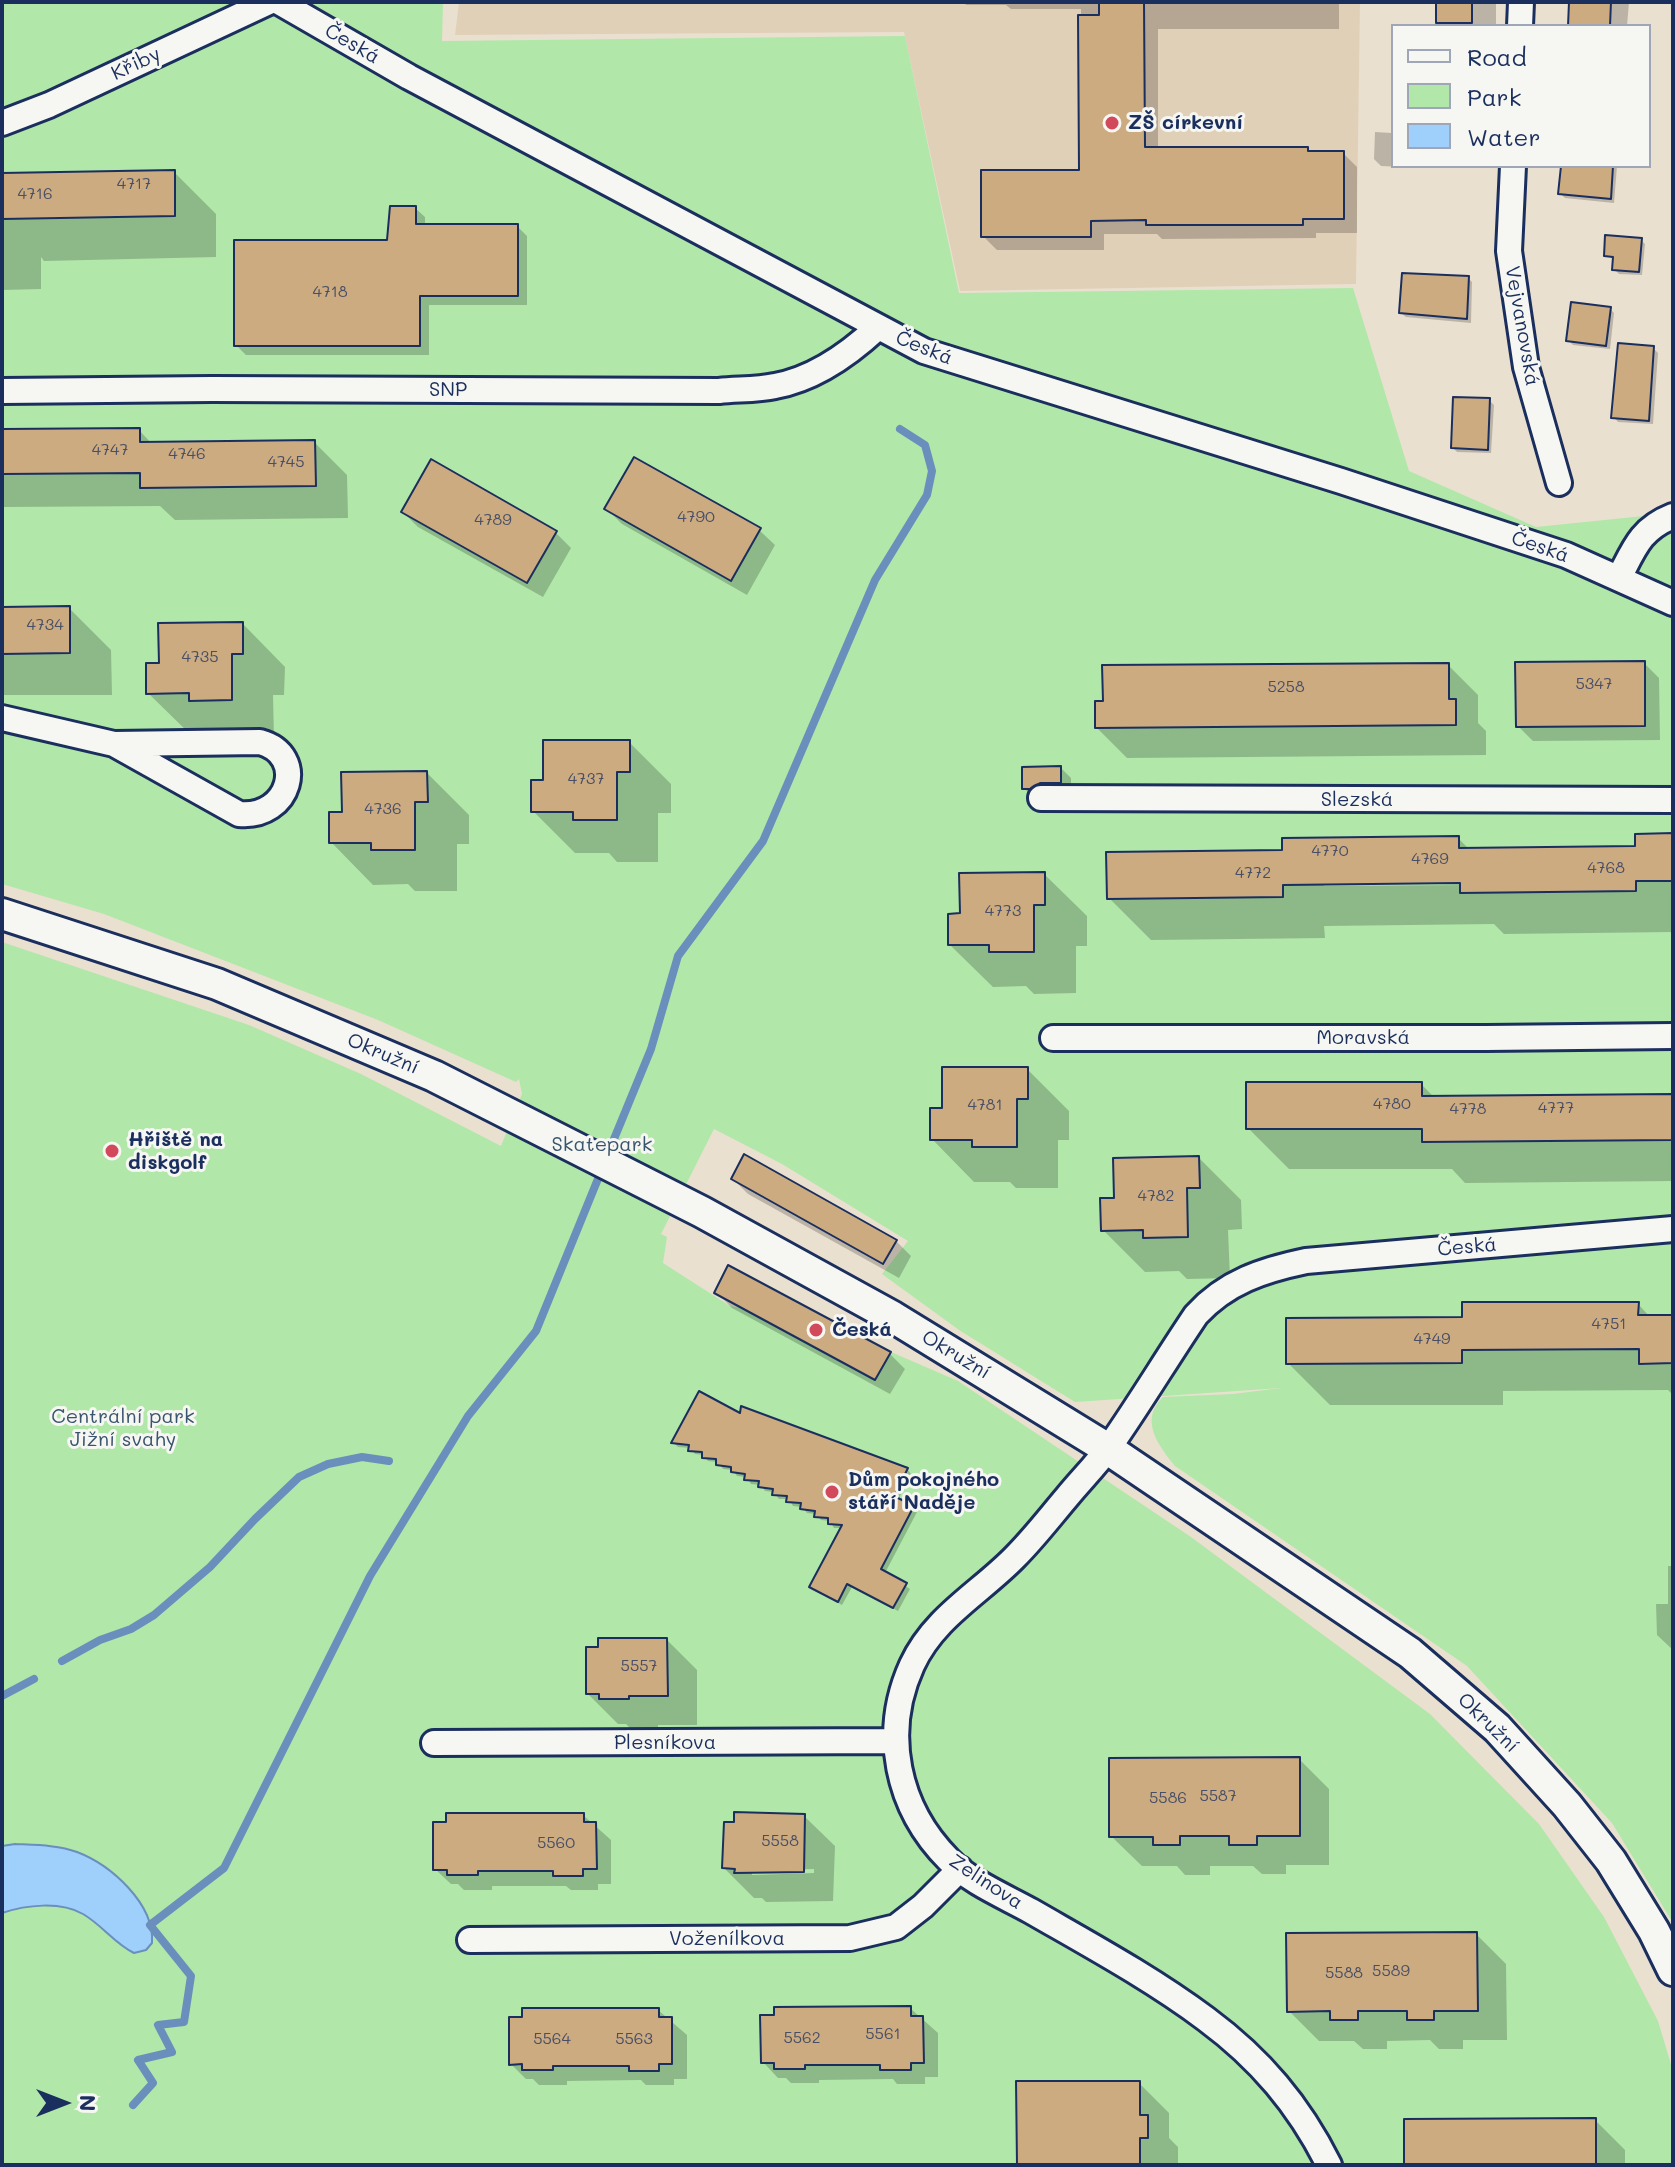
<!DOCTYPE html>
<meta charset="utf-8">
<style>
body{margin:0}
#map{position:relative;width:1675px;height:2167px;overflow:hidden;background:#eae0d0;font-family:Mali,sans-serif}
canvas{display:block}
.frame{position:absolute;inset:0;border:4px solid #1b2f5e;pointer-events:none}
.legend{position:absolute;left:1391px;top:24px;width:260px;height:144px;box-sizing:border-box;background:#f6f6f2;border:2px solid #9ea6b7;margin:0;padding:10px 14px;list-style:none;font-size:24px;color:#1b2f5e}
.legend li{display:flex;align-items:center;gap:16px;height:40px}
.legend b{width:40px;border:2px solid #9ea6b7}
.north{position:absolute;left:24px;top:2063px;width:80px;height:80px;-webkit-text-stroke:6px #f6f6f2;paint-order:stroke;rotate:90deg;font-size:22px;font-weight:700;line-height:32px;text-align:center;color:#1b2f5e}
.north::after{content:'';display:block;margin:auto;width:28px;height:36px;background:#1b2f5e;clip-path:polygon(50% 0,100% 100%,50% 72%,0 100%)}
</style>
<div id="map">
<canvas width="1675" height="2167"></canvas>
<div class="frame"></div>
<ul class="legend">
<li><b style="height:10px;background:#f6f6f2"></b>Road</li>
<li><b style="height:22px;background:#b1e7a9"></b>Park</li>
<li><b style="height:22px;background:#9fcffb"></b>Water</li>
</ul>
<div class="north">N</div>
</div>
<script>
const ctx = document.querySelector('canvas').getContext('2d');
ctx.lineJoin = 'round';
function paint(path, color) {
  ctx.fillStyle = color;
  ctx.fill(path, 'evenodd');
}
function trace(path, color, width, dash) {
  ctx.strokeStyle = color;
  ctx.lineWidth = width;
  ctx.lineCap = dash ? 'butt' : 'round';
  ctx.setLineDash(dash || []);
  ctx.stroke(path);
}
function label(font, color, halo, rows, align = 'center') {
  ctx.font = font + ' Mali,sans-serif';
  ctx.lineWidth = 6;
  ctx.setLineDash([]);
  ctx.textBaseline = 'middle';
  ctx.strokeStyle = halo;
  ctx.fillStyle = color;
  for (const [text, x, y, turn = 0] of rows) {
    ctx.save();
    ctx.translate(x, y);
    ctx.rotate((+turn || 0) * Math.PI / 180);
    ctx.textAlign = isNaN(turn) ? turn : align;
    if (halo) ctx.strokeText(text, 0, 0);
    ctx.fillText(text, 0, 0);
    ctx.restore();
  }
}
const built = new Path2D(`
 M459,2H1360L1356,284L960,291L904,32L455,35Z`);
const green = new Path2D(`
 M2,2H443L442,41L905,36L959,293L1353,288L1409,471L1536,527L1673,513V1923L1612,1823L1467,1666L1175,1466C1158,1445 1139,1420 1163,1397L1233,1394L1281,1388L1075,1402L959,1330L882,1274L908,1241L782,1164L714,1129L661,1234L667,1237L663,1263L730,1306L741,1308L874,1380L891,1352L958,1381L1191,1537L1430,1714L1539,1824L1604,1917L1658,2021L1673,2071V2165H2V942L249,1025L361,1074L501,1146L522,1094L519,1079L516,1082L378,1020L104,914L2,884Z`);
const water = new Path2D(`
 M15,1844C35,1845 58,1845 77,1852C111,1865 155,1904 152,1943L146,1950L134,1953C115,1944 102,1925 83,1914C60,1901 26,1905 2,1913V1846Z`);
const shadow = new Path2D(`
 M964,2H1339V29H1158V149H1307L1312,153H1343L1357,167V233H1316V238L1162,239L1157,234H1104V250H997L983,236L1081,172V9H1011L1006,5H966Z
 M1438,2H1496V26H1441L1438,23Z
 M1571,2H1629L1627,26H1570Z
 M1393,110V166L1422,168L1381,166L1374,159L1375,132L1392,133Z
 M1563,166H1617L1614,203L1565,198L1560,193Z
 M174,172L216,214V257L44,261L41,257V289L2,290V175Z
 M415,208L425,217V226H517L527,236V305H429V355H246L236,345L389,242Z
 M1641,240L1645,244L1642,275L1619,274L1614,269L1615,260L1606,255Z
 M1468,278L1472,282L1471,323L1406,317L1401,313Z
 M1610,309L1614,313L1610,349L1573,345L1568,340Z
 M1653,348L1658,353L1653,424L1618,422L1614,417Z
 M1489,400L1494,405L1491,453L1457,452L1453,448Z
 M139,430L152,444L314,442L347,475L348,518L175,520L160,506L2,507V431Z
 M607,509L759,530L775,545L747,595L622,524Z
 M403,512L555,532L571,548L543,597L418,527Z
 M69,608L111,650L112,695H2V609Z
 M243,624L285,667L284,695H273L274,741L191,735L148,693L161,665Z
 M1644,663L1659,678L1660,740L1533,741L1518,726Z
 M1448,665L1478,695V723L1486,731V755L1127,758L1097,728Z
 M629,742L671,784V813H658V862H617L609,853H575L533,811L545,782Z
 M1061,768L1071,778V792L1034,798L1024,788Z
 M427,773L469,815V844H457V891H415L408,884L373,885L331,842L344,814Z
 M1673,835V932L1504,934L1494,924L1324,926L1325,938L1151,940L1109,898L1284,852L1458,838L1470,850L1637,848ZM1470,881V885L1324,886V882Z
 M1044,874L1087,916V946H1076V993L1034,994L1026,986L993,987L950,945L962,915Z
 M1027,1069L1069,1111V1140H1058V1188H1016L1010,1182H974L932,1139L944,1110Z
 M1421,1084L1435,1098L1673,1096V1181L1465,1183L1452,1169H1289L1248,1128Z
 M1199,1158L1241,1200L1242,1229L1228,1230L1230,1278L1187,1279L1179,1271L1145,1272L1103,1230L1116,1200Z
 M733,1179L896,1241L911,1256L899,1278L748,1194Z
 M729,1268L890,1354L905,1369L890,1394L732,1308L717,1293Z
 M1638,1304L1650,1317H1673V1395L1668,1390L1503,1391V1405H1330L1288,1363L1464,1319Z
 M741,1416L907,1469L911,1474L898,1500L917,1512L885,1573L910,1589L898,1611L852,1587L842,1605L816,1591L812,1587L842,1528H834L830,1521L821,1520L816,1514L807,1513L802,1507L793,1506L789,1499H779L774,1492L765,1491L761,1485L751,1484L747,1477L737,1476L733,1470L723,1469L718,1462L708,1461L704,1455L695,1454L691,1448L678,1447L674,1443Z
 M1668,1566H1673V1650L1657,1635L1656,1604H1668Z
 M667,1640L697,1670V1725H658V1729H631L626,1724H618L588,1694Z
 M1299,1759L1329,1789V1865H1286V1874H1262L1253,1866H1210V1875H1185L1177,1866H1142L1111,1836Z
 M583,1815L611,1840V1884H598V1890H571L566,1886H492V1890H464L458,1884H451L435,1869Z
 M804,1816L835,1846L833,1901L766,1902L762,1898H754L724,1868ZM814,1869V1873L752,1875V1871Z
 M1476,1934L1506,1964L1507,2040H1463V2049H1439L1430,2040L1387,2041V2049H1363L1354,2041H1319L1289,2011Z
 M910,2008L938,2033V2077H925V2084H897L893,2079L819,2080V2083H791L786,2078H778L763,2062Z
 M658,2010L687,2035V2079H674V2085H646L641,2080L567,2081V2085H539L533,2079H526L511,2064Z
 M1139,2083L1169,2113V2138L1178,2147V2165H1019Z
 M1595,2120L1625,2150V2165H1406Z`);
const stream = new Path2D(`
 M607,1156L651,1049L678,956L763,841L875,580L927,495L932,471L925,445L900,429
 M62,1661L100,1640L131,1629L154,1615L210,1567L255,1519L299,1477L328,1464L362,1457L389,1461
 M2,1696L34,1679
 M133,2105L153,2083L138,2060L172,2052L158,2025L184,2022L191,1976L150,1925L224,1868L370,1576L468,1416L536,1331L602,1169`);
const building = new Path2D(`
 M1099,2H1144L1145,147H1308V151H1344V219H1303V225H1146V220L1091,221V237H981V170H1079L1078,15H1099Z
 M1436,2H1472V23H1436Z
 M1569,2H1611L1610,26H1568Z
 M1561,166H1613L1611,199L1558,194Z
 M175,170V216L2,219V173Z
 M390,206H416V224H518V296H420V346H234V240H387Z
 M1605,235L1642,238L1639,272L1612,270L1613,257L1604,256Z
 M1402,273L1469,276L1467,319L1399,313Z
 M1571,302L1611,307L1606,346L1566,341Z
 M1618,343L1654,346L1649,421L1611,418Z
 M1453,397L1490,398L1488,450L1451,448Z
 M140,428V442L315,440L316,486L140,488V473L2,474V429Z
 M634,457L761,528L731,581L604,509Z
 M431,459L557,531L527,583L401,512Z
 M70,606V653L2,654V607Z
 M243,622V654H232V700L189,701V693L146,694V663H159L158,623Z
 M1645,661V726L1516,727L1515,662Z
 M1449,663V699H1456V725L1095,728V701H1103L1102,665Z
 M543,740H630V772H617V820H573V812H531V780H543Z
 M1061,766V783H1040L1030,789H1022V767Z
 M427,771L428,802H415V850H371V843H329V812H342L341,772Z
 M1673,833V881H1636V891L1460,893V883L1283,885V897L1107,899L1106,852L1282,850V838L1459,836V848L1635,846V834Z
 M1045,872V905H1034V952H989V945H948V914L960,913L959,873Z
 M942,1067H1028V1099H1017V1147H972V1140H930V1108H942Z
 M1246,1082H1422V1096L1673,1094V1140L1422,1142V1129H1246Z
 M744,1154L897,1240L883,1264L731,1179Z
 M1199,1156L1200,1188H1187L1188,1237L1143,1238V1230L1101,1231L1100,1198H1114L1113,1158Z
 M728,1265L891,1352L875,1380L714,1293Z
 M1462,1302H1639L1638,1315H1673V1363L1639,1364V1349L1462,1350V1363L1286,1364V1318L1462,1317Z
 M699,1391L740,1413L741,1406L908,1468L894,1496L914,1506L881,1569L907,1583L893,1608L847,1584L838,1602L809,1587L842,1525L828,1524V1518L814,1517L815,1511L800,1509L801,1503L786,1502L787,1496L772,1495L773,1489L758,1487L759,1481L744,1480L745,1474L731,1472V1467L716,1465V1459L702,1458V1452L688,1451L689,1445L671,1443Z
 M598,1638H667L668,1696H629V1699H599V1694H586V1647H598Z
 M1300,1757V1836H1257V1845H1229V1836H1180V1845H1153V1837H1109V1758Z
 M734,1812L805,1814L804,1872L734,1873L735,1869L722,1868L724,1822H734Z
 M446,1813H584V1822H596L597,1869H583V1876H553V1871H478V1875H447V1870H433V1822H446Z
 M1477,1932L1478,2011H1434V2020H1407V2011H1358V2020H1330V2011L1287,2012L1286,1933Z
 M911,2006V2016H923L924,2063H911V2070H880V2065H805V2069H774V2063H761L760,2015H774V2007Z
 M522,2008H659V2017H672V2064H659V2071H629V2066H553V2070H522V2064L509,2065V2017H522Z
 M1016,2081H1140V2115H1148V2138H1140V2165H1017Z
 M1596,2118V2165H1404V2119Z`);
const minor = new Path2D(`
 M279,2L409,77L924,351L1341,481L1566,555L1673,603
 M1520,26L1521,2
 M2,123L49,105L269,2
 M1513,166L1509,251L1526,367L1559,483
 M2,391L212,389L719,391C737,389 757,390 775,386C814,379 849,354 877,328
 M1619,578C1634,549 1640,529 1673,516
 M2,718L114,744L260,742C308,755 290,819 239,814L114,744
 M1041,798L1673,800
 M1053,1038H1486L1673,1036
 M434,1743L895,1741
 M470,1940L850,1938L896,1927L923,1906L960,1869
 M1329,2165C1299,2105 1260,2059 1206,2019C1151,1978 1090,1945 1031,1911C1004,1896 970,1882 949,1860C897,1808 881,1733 912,1665C934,1617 980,1593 1015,1557C1034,1538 1050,1517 1067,1497C1081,1480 1097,1464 1110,1446C1140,1403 1167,1358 1196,1315C1226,1282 1263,1270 1306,1261L1673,1229`);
const tertiary = new Path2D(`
 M2,914L217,984L434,1076L702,1212L893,1317L1108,1449L1410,1653L1497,1728L1567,1805L1611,1861L1654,1931L1673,1970`);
const markers = [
 [1112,123,8,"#d1495b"],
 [112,1151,8,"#d1495b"],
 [816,1330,8,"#d1495b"],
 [832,1492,8,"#d1495b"]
];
const numberNames = [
 ["4717",134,184],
 ["4716",35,194],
 ["4718",330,292],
 ["4747",110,450],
 ["4746",187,454],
 ["4745",286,462],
 ["4790",696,517],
 ["4789",493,520],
 ["4734",45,625],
 ["4735",200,657],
 ["5347",1594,684],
 ["5258",1286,687],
 ["4737",586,779],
 ["4736",383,809],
 ["4770",1330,851],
 ["4769",1430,859],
 ["4768",1606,868],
 ["4772",1253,873],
 ["4773",1003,911],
 ["4780",1392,1104],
 ["4781",985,1105],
 ["4777",1556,1108],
 ["4778",1468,1109],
 ["4782",1156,1196],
 ["4751",1609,1324],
 ["4749",1432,1339],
 ["5557",639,1666],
 ["5587",1218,1796],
 ["5586",1168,1798],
 ["5558",780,1841],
 ["5560",556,1843],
 ["5589",1391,1971],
 ["5588",1344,1973],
 ["5561",883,2034],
 ["5562",802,2038],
 ["5564",552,2039],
 ["5563",634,2039]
];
const streetNames = [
 ["Česká",352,44,30],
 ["Křiby",136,64,-25],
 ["Vejvanovská",1522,326,80],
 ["Česká",924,348,22],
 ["SNP",448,390],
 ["Česká",1540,547,19],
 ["Slezská",1357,800],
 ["Moravská",1363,1038],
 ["Okružní",383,1054,23],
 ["Česká",1467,1247,-5],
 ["Okružní",956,1355,31],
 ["Okružní",1488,1723,44],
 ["Plesníkova",665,1743],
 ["Zelinova",986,1882,33],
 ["Voženílkova",727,1939]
];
const poiNames = [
 ["ZŠ církevní",1128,123],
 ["Hřiště na",128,1140],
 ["diskgolf",128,1163],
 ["Česká",832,1330],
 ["Dům pokojného",848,1480],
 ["stáří Naděje",848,1503]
];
const parkNames = [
 ["Skatepark",602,1145],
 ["Centrální park",123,1417],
 ["Jižní svahy",123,1440]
];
paint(built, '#e1d0b8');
paint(green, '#b1e7a9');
paint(water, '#9fcffb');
trace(water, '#6a8fbc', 2);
paint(shadow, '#0003');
trace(stream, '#6a8fbc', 8);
paint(building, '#cdab80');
trace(building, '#1b2f5e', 2);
trace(minor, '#1b2f5e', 30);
trace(tertiary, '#1b2f5e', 36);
trace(minor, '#f6f6f2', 24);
trace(tertiary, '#f6f6f2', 30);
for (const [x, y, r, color] of markers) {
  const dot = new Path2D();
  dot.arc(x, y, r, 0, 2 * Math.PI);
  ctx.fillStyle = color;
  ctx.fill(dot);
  trace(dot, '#f6f6f2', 3);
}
label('16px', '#484e66', null, numberNames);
label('20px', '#1b2f5e', '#f6f6f2', streetNames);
label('bold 20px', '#1b2f5e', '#f6f6f2', poiNames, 'left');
label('20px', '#39546d', '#f6f6f2', parkNames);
</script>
